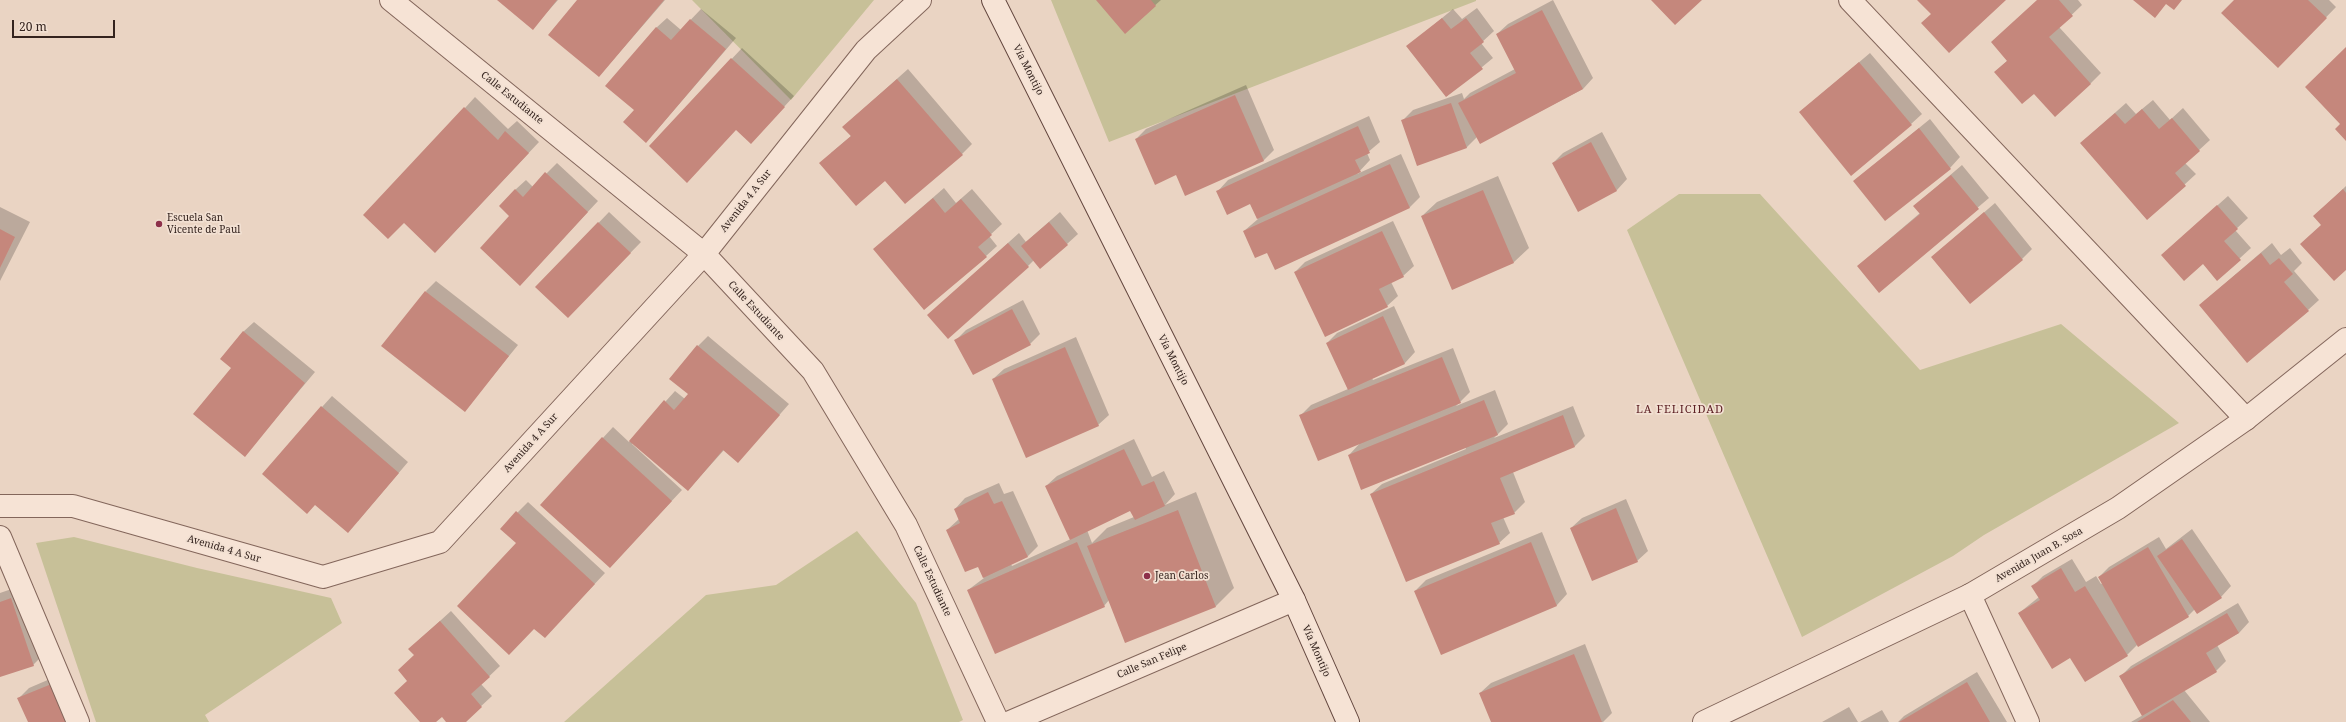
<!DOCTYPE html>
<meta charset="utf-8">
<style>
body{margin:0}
#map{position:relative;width:2346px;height:722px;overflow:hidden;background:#ead4c3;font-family:"Noto Serif",serif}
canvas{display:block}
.scale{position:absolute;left:12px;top:20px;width:103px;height:18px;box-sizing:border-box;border:2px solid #34231e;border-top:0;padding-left:5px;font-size:12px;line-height:14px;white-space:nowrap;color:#34231e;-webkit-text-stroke:3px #f2e0d2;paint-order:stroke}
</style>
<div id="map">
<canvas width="2346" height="722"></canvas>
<div class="scale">20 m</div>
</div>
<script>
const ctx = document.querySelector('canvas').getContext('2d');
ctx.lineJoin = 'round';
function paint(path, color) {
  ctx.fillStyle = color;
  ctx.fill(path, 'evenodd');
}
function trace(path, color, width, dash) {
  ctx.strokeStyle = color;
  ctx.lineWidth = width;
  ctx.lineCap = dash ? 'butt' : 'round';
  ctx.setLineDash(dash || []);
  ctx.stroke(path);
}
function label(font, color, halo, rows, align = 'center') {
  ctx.font = font + ' "Noto Serif",serif';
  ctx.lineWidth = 3.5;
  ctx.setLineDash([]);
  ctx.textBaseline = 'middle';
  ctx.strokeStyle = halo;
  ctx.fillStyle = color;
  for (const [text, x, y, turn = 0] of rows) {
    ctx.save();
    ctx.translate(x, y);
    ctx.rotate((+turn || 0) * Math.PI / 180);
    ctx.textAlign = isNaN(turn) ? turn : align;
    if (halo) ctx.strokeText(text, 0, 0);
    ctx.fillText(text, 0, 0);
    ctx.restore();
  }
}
const green = new Path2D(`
 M692,0H874L791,100Z
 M1051,0H1476V1L1109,142Z
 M1679,194H1760L1920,370L2061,324L2179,423L1984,535L1953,556L1802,637L1627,230Z
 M857,531L916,603L963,720L959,722H564L706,595L776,585Z
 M74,537L197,568L331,598L342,623L205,715L209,722H96L36,543Z`);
const shadow = new Path2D(`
 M498,0H558L533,28Z
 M578,0H665L599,76Z
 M1097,0H1161L1125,32Z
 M1553,0L1593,78L1583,89L1480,143L1477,137L1466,148L1402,121L1413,110L1462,93L1464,99L1470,93L1515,69L1497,34L1508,24Z
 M2038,0H2078L2082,5L2059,27L2101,73L2090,84L2034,92L1995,72L2008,60Z
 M2236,0H2329L2336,7L2278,67Z
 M1477,8L1494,31L1481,43L1493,58L1447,96L1408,46L1453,9L1462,19Z
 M701,9L736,38L656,131L635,110L656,28L667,18L681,30Z
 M742,48L794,96L761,132L736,129L650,146Z
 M1870,53L1922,114L1911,124L1800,112Z
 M908,69L972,144L962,154L885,180L831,153L851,136L843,127Z
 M1246,85L1274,150L1264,160L1177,174L1136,139L1146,129Z
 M475,97L508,129L517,121L539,142L446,241L465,108Z
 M2153,100L2170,120L2183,108L2210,140L2185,163L2196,174L2147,219L2081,143L2126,103L2136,114Z
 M1369,116L1380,142L1367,153L1370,160L1357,174L1401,154L1420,197L1410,207L1276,269L1268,252L1244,231L1258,219L1250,203L1218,191L1228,180Z
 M1930,119L1960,157L1950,168L1854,181Z
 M1602,132L1627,179L1617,190L1578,210L1553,163L1563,153Z
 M557,163L598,201L530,274L511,216L515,190L526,180L533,187Z
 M1962,165L1989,198L1879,291L1858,266L1920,213L1914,206Z
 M1498,176L1529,248L1514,262L1453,289L1422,216L1437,202Z
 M2346,186V269L2322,225L2325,206Z
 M944,188L956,203L972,189L1002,224L989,236L997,246L986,256L874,249Z
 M2228,196L2248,218L2235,230L2251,248L2217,279L2203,263L2173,245Z
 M1995,203L2032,249L2022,259L1932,257Z
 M0,207L30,222L0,281Z
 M609,212L641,242L568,317L537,287Z
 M1060,212L1078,234L1067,244L1034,260L1028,266L928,315L1019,233L1026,242Z
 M1393,221L1414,266L1403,276L1391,282L1398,296L1387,306L1295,272L1305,262Z
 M2272,243L2281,255L2290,248L2302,263L2294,271L2319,300L2308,310L2200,305Z
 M436,281L518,345L465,410L426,291Z
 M1023,300L1040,334L1030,344L956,340L966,330Z
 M1394,306L1415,352L1405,363L1372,378L1373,380L1453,348L1470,392L1456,406L1495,390L1508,424L1494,438L1573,406L1585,436L1575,446L1513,472L1525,502L1514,513L1503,517L1510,533L1499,543L1371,494L1382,484L1466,449L1465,447L1349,455L1361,442L1301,415L1311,405L1348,389L1327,343L1337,333Z
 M254,322L315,372L245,455L232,368L243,332Z
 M708,336L789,404L738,462L724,450L688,490L633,442L632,444L682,490L610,567L542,504L613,427L629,442L675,391L685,399L689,394L698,346Z
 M1076,337L1109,415L1098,425L993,379L1004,369Z
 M332,396L408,462L358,521L316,504L322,407Z
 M1134,439L1152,477L1164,471L1175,494L1165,505L1196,492L1234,588L1216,606L1109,600L1104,606L968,590L984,578L978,565L947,530L959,519L955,509L965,498L999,483L1004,494L1013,491L1038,546L1028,556L1011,564L1012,566L1071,539L1046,486L1057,476ZM1130,510L1134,517L1107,528L1092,543L1087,530Z
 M1626,499L1648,551L1637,561L1571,528L1582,518Z
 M528,502L605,573L555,626L534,628L517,543L501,529Z
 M2192,529L2231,586L2221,597L2195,609L2188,616L2138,644L2127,655L2070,657L2019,613L2039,597L2033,586L2043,576L2072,559L2086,582L2096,576L2101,584L2103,583L2099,577L2109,567L2159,537L2166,549Z
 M1542,532L1567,594L1557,605L1441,653L1415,591L1426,580Z
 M26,584L48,650L33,665L0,676V593Z
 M2238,603L2249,622L2239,633L2217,645L2226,661L2216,671L2184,690L2210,722H2131L2143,715L2121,676L2131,666Z
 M451,611L500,666L481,684L492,696L464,722H448L442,715L434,722H422L408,680L420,639Z
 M1585,644L1612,713L1603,722H1492L1480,693L1491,683Z
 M1977,672L2007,722H1898L1904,716Z
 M64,673L29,722L19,698L29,688Z
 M1849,707L1858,722H1822Z
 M1882,710L1889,722H1860Z`);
const building = new Path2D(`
 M497,0H557L533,30Z
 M577,0H664L599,77L548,35Z
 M1096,0H1151L1156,6L1125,34Z
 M1651,0H1702L1675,25Z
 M1917,0H2006L1949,53L1921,23L1931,14Z
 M2037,0H2059L2073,16L2049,37L2091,84L2055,117L2034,94L2022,104L1994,72L2007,61L1991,42Z
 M2133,0H2182L2174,10L2166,4L2155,18Z
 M2234,0H2308L2327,18L2278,68L2221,13Z
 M1542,10L1583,89L1480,144L1458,103L1516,73L1496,34Z
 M1442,18L1451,29L1466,18L1484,42L1470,53L1483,69L1446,97L1406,46Z
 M690,19L726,49L646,143L623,122L634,110L605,86L656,27L671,40Z
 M2346,47V141L2335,129L2340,124L2305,87Z
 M731,58L785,107L751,144L736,130L687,183L649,146Z
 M1859,62L1912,125L1851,176L1799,112Z
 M897,79L963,155L905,204L885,181L856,206L819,163L851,136L842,127Z
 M1235,95L1264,161L1185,196L1176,175L1155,185L1135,139Z
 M1451,103L1467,148L1417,166L1401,120Z
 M464,107L498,140L505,131L529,153L435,253L404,223L388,239L363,215Z
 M2142,109L2159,129L2172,118L2200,151L2175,173L2186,186L2147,220L2080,143L2115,113L2125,124Z
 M1358,126L1370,153L1355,160L1361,172L1257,219L1250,204L1227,215L1216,191Z
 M1919,128L1951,169L1885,221L1853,181Z
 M1591,142L1617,191L1578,212L1552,163Z
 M1390,164L1410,208L1275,270L1267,253L1255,258L1243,231Z
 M545,172L588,212L520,286L480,248L509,216L499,206L515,189L523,197Z
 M1951,175L1979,209L1879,293L1857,266L1920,214L1913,206Z
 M2343,189L2346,193V270L2334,281L2300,244L2321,225L2313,216Z
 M1483,190L1514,263L1452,290L1421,216Z
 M933,198L945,213L961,199L992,235L978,247L987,257L924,310L873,249Z
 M2217,205L2238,229L2224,241L2241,260L2217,281L2203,264L2184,281L2161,255Z
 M1984,212L2023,260L1970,304L1931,257Z
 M598,222L631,253L568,318L535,287Z
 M1049,222L1068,245L1040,269L1021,246Z
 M0,229L15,237L0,268Z
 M1382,231L1404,277L1379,289L1388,307L1325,337L1294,272Z
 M1008,243L1029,267L948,339L927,315Z
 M2261,253L2270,265L2279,258L2293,274L2284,282L2309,311L2247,363L2199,305Z
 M425,291L509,356L465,412L381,346Z
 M1012,309L1031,345L973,375L954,340Z
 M1383,316L1405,364L1348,390L1326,343Z
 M243,331L305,383L245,457L193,414L231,368L220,359Z
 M697,345L780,415L738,463L723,450L688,491L629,441L664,400L674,410L688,394L669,379Z
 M1065,347L1099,426L1026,458L992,379Z
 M1442,357L1461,403L1318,461L1299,415Z
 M1484,400L1498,435L1361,490L1348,455Z
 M321,406L399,473L348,533L315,505L307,514L262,474Z
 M1563,415L1575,447L1500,478L1515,514L1491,523L1500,544L1406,582L1370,494Z
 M602,437L672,501L610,568L540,505Z
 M1124,449L1142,486L1154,481L1165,506L1135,520L1130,511L1070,540L1045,486Z
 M988,492L994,504L1002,501L1028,557L983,578L978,567L965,572L946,530L960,523L954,509Z
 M1616,508L1638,562L1592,581L1570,528Z
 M1178,510L1216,607L1125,643L1087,546Z
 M516,511L595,584L545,638L534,629L509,655L457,606L516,543L500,529Z
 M2182,539L2222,598L2197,614L2157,556Z
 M1077,542L1105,607L995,654L967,590Z
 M1531,542L1557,606L1441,655L1414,591Z
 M2148,547L2189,617L2138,647L2098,577Z
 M2061,568L2075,592L2085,586L2128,656L2085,682L2070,658L2052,669L2018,613L2040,600L2031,586Z
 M11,598L34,666L0,677V602Z
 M2227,613L2239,633L2206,653L2217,672L2142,716L2119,676Z
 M440,621L490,677L471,694L482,707L466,722H446L442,717L436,722H420L394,693L407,681L398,670L414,655L408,649Z
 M1574,654L1602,722H1491L1479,693Z
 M1967,682L1990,722H1899Z
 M54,683L70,722H28L17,698Z
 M2173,700L2191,722H2137Z`);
const minor = new Path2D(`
 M391,0L704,254L813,371L906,525L998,722
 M1850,0L2246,419
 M0,506H73L323,577L440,542L704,254L866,50L920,0
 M0,537L78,722
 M1970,595L2028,722
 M1010,722L1294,600`);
const tertiary = new Path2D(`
 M1704,722L1970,595L2118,508L2246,419L2346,339`);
const secondary = new Path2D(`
 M993,0L1294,600L1348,722`);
const markers = [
 [159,224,4,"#8d304a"],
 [1147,576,4,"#8d304a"]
];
const streetNames = [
 ["Vía Montijo",1028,70,63],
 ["Calle Estudiante",512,98,39],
 ["Avenida 4 A Sur",746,201,-52],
 ["Calle Estudiante",756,311,47],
 ["Vía Montijo",1173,360,63],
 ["Avenida 4 A Sur",531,443,-48],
 ["Avenida 4 A Sur",224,549,16],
 ["Avenida Juan B. Sosa",2039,555,-30],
 ["Calle Estudiante",932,581,65],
 ["Vía Montijo",1316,651,66],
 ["Calle San Felipe",1152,661,-23]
];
const poiNames = [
 ["Escuela San",167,218],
 ["Vicente de Paul",167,230],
 ["Jean Carlos",1155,576]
];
const neighbourhoodNames = [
 ["LA FELICIDAD",1680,410]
];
paint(green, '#c7c098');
paint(shadow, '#0003');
paint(building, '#c5877c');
trace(minor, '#83665b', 24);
trace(tertiary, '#83665b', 24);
trace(secondary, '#64473f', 24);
trace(minor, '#f6e3d5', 22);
trace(tertiary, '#f6e3d5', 22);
trace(secondary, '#f6e3d5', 22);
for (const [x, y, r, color] of markers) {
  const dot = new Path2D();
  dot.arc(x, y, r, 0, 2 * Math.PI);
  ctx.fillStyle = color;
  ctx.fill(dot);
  trace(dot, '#f2e0d2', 1.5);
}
label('10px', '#34231e', '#f2e0d2', streetNames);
label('10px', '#34231e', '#f2e0d2', poiNames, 'left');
ctx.letterSpacing = '1px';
label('11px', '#5d2125', '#f2e0d2', neighbourhoodNames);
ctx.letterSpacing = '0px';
</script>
